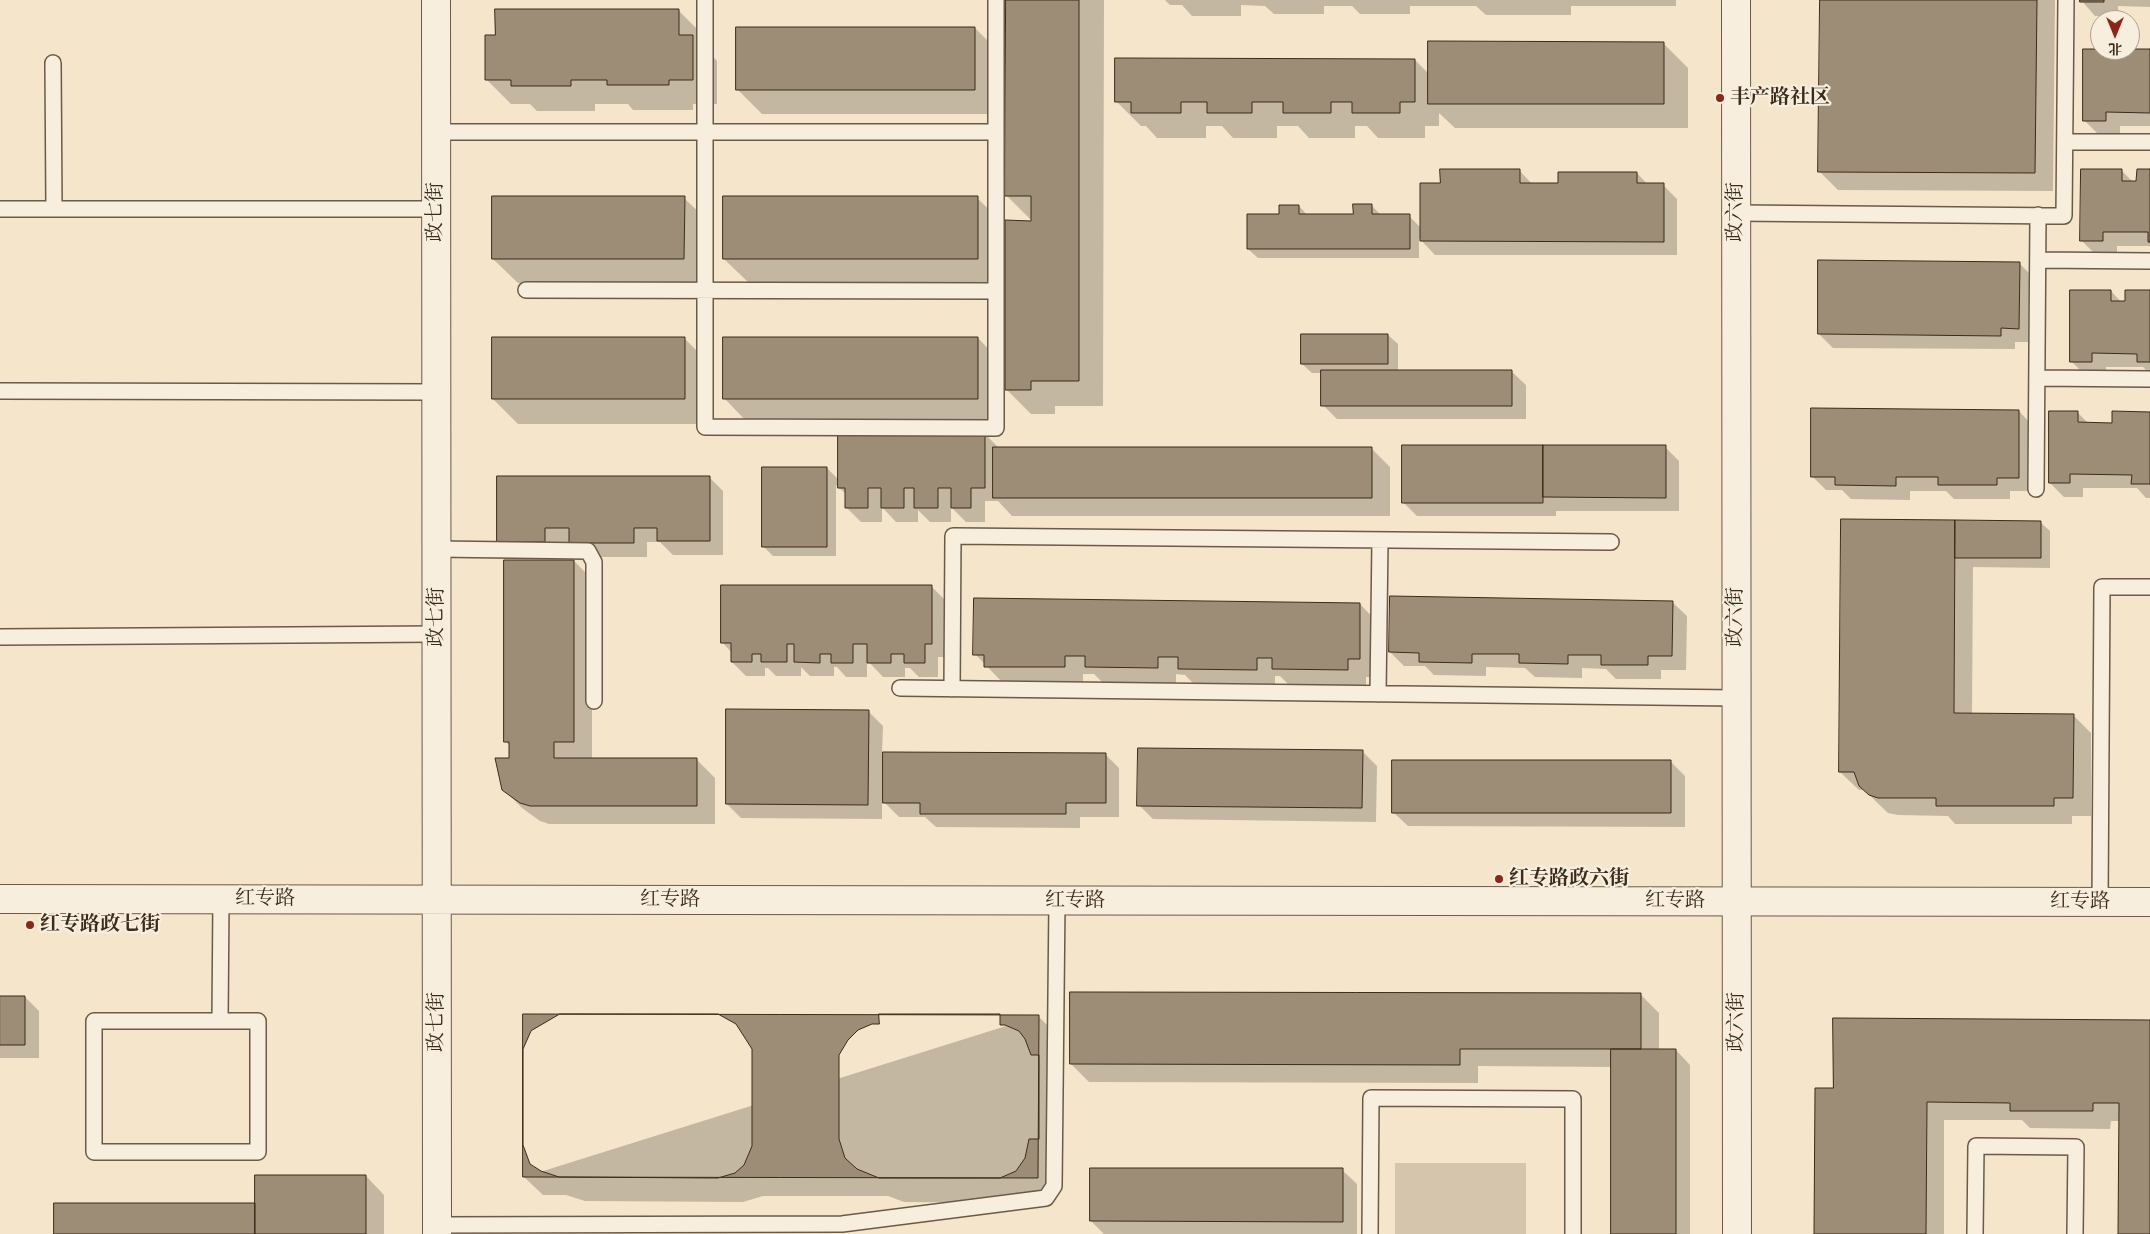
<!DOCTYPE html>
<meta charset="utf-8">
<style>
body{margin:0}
#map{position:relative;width:2150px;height:1234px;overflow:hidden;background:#f5e5cb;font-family:"Gentium Book Plus","Noto Serif SC",serif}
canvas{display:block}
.north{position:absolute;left:2090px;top:10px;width:50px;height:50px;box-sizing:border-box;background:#f8eedd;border:1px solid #ada08f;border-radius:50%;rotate:180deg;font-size:14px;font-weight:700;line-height:20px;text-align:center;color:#3d2b1a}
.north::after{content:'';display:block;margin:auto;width:18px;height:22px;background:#8f2418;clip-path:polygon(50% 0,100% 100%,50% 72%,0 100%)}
</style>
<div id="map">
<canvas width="2150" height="1234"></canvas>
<div class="north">北</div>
</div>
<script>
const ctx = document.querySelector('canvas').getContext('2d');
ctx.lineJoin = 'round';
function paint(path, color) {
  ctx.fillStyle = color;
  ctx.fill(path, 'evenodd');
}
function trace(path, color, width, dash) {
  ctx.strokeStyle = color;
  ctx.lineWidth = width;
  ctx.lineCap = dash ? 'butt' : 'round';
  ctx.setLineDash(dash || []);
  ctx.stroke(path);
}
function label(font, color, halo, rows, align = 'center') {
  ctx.font = font + ' "Gentium Book Plus","Noto Serif SC",serif';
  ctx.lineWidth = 4.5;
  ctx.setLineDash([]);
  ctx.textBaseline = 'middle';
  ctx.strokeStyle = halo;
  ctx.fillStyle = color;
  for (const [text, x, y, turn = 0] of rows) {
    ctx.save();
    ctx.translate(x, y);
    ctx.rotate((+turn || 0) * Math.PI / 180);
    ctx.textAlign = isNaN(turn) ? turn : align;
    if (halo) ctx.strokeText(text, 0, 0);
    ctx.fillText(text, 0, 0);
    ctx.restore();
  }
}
const green = new Path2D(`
 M1395,1163H1526V1234H1395Z`);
const shadow = new Path2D(`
 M1007,0H1104L1103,406H1055V414H1031L1006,389L1033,222L1006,195Z
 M1165,0H1676V6H1571V15H1486L1476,6H1410V14H1360L1352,6H1324V14H1274L1265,6L1241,5V16H1192L1182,5H1170Z
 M1821,0H2055L2053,191L1838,190L1820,172Z
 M2081,0H2150V7L2118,6V16H2095Z
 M679,11L704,36V47L717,61V104H693V110H633L628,104H595V111H537L530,104H511L486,79L496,36Z
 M975,28L1000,53V114H762L737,89Z
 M1663,43L1688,68V128H1455L1439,113V126H1425V138H1378L1367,126H1355V138H1309L1298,126H1277V138H1233L1222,126H1206V138H1157L1146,126H1141L1116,101L1415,60L1430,75Z
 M2150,50V126H2120V135L2098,134L2084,120Z
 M1519,170L1533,185H1559L1637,173L1648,185H1663L1677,199V255H1435L1419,238V258H1258L1248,249L1281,216L1299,206L1308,216H1354L1372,206L1382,216H1409L1421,228L1442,185Z
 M2121,170L2133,182H2137L2150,170V246H2117V255H2096L2082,241Z
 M684,198L709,222V283H518L493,259Z
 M977,198L1002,222V283H749L724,259Z
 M2019,263L2034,278L2033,342H2015V349L1833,348L1819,334Z
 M2111,291L2122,303L2150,291V374L2143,367H2106V376L2085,375L2071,361Z
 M1388,335L1398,344V371H1511L1526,385V419H1337L1323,405V373H1312L1302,364Z
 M684,338L709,363V424H518L493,399Z
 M978,338L1002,363V424H749L725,399Z
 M2019,411L2033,426L2032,491H2010V499H1954L1946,491H1910V500L1851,499L1842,490H1826L1812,476Z
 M2078,413L2089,424H2113L2150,413V498H2146L2137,488H2083V497H2064L2050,483Z
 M984,433L998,447L1372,449L1390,467V516H1012L998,501H985V522H966L951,507V522H930L918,510V522H896L882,507V522H861L847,508V495L836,485V556H773L763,546L827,468L839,480Z
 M1665,447L1679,461V511H1556V516H1417L1403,502Z
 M709,477L723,491V555H673L660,542H647V557H584L569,542H559V555H512L498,541Z
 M1842,520L2040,522L2050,531V568L1973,567L1972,714L2073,715L2091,733V816H2072V824H1955L1948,816L1898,815L1888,813L1864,790H1859L1840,772Z
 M574,561L592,579V760H697L715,778V824H549L540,821L522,808L504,790L510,760V746L505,741Z
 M931,586L946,601V657H938V677H919L910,668H905V677H883L867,660V677H846L837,667H834V676H810L801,667V676H776L768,668H765V676H746L732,662V653L722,642Z
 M1672,602L1687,616L1686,670H1661V679H1616L1606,669L1582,668V678L1535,677L1525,668L1486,667V676L1434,675L1425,666H1404L1390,652Z
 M1360,604L1378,623V677H1366V688L1291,687L1280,676H1275V688L1197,687L1185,675L1176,674V686L1104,684L1094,674H1083V685L1004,684L975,654Z
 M868,711L883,726L882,754H1105L1119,768V817H1080V828L936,827L925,817H899L882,800V819L741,818L727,804Z
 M1363,752L1377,766L1376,822L1153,819L1139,805Z
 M1671,762L1685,776V827L1408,826L1393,812Z
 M1641,995L1659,1013V1050H1676L1690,1065V1234H1612V1067L1478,1066V1083L1089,1082L1071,1064Z
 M0,997H25L39,1011V1058H0Z
 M1038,1016L1057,1035V1075L1063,1081V1164H1057L1056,1196H1039L1025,1203L904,1202L888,1196H763L743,1202L585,1201L566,1195H543L524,1177Z
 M2150,1021V1234H2120V1121H2111L2110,1129L2030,1128L2022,1120H1944V1234H1815L1834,1089Z
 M1342,1170L1357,1184V1234H1104L1091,1221Z
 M366,1176L384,1195V1234H55L256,1204Z`);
const building = new Path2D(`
 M1006,0H1079V381H1031V390H1005V220L1031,221V196H1005Z
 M1820,0H2037L2035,173L1818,172Z
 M2080,0H2104V2H2080Z
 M495,9H679V35H693V80H669V85H607V80H571V86H511V80H485V35H495Z
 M736,27H975V90H736Z
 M1428,41L1664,42V104H1428Z
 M2083,49H2150V113L2106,112V121H2083Z
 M1115,58L1415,59V102H1400V113H1352V102H1331V113H1283V102H1252V113H1207V102H1181V113H1131V102H1115Z
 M1440,169H1520V183H1558V172H1637V183H1664V242L1420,241V183H1440Z
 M2081,169H2122V181H2136L2137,169H2150V242H2148V232H2103V241H2080Z
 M492,196H685L684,259H492Z
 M723,196H978V259H723Z
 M1353,204H1372V214H1410V249H1247V214H1279V205H1299V214H1353Z
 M1818,260L2020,262L2019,329L2001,328V336L1818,334Z
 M2070,290H2111V301H2125V290H2150V362H2137V354L2092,353V362H2070Z
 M1301,334H1388V364H1301Z
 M492,337H685V399H492Z
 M723,337H978V399H723Z
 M1321,370H1512V406H1321Z
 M1811,408L2019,410V478H1997V485H1938V477H1896V486L1835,485V477H1811Z
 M2049,411H2078V422L2112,423V411L2150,412V484H2131L2132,475L2070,474V483H2049Z
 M838,432H985V488H971V508H951V488H938V508H914V488H904V508H881V488H868V508H845V488H838Z
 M1402,445H1543V503H1402Z
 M1543,445H1666V498L1543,497Z
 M993,447H1372V498H993Z
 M762,467H827V547H762Z
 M497,476H710V541H657V528H634V543H569V528H545V542H497Z
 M1841,519L1955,520L1954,713L2074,714L2073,798H2054V806H1936V798H1878L1869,795L1859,786L1854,772H1839Z
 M1955,520L2041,521V558H1955Z
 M504,560H574V742H554V758H697V806H530L520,803L502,790L495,758H509V742H504Z
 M721,585H932V644H925V663H904V654H891V663H867V644H853V663H831V654H820V663L794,662V644H787V662H761V654H752V662H731V643H721Z
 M1390,596L1673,601L1672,656H1648V665H1601V655H1568V664L1519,663V654H1472V663L1419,662V653L1389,652Z
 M974,598L1360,603V659H1348V670L1272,669V658H1257V670L1178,669V657H1158V668L1085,667V656H1065V667H984V655H973Z
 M726,709L869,710L868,805L726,804Z
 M1138,748L1363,750L1362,808L1137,806Z
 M883,752L1106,753V803H1066V814H920V803H883Z
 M1392,760H1671V813H1392Z
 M1070,992L1641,993V1049H1460V1065L1070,1064Z
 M0,996H25V1045H0Z
 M523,1014L1039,1015L1038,1178L523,1177Z
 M560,1014H718L736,1024L752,1049V1146L744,1165L735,1173L718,1178L559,1177L541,1171L530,1164L523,1145V1049L531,1031Z
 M879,1014H1000V1025H1005L1019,1031L1025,1039L1031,1055H1039V1139H1029L1025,1158L1016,1171L1000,1178H879L857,1169L845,1158L839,1139V1055L848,1040L858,1030L872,1024H879Z
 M1833,1018L2150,1020V1234H2118L2119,1103H2093V1111H2010V1103L1927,1102L1926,1234H1814L1815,1088H1833Z
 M1611,1049H1676V1234H1611Z
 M1090,1168H1343V1222L1090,1221Z
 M255,1175H366V1234H255Z
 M54,1203H255V1234H54Z`);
const service = new Path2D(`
 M705,0V427L996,428V0
 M53,63L54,209
 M436,132H996
 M2065,142H2150
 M0,209H436
 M1736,213L2064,216L2066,0
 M2038,260L2150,261
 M526,290L996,291
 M2037,378L2150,379
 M0,391L437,392
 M2036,489L2038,215
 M437,549L588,551L594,562V701
 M0,637L437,634
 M900,688L1736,698
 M952,689L953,536L1611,542
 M1378,694L1380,540
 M2100,902L2102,587H2150
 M94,1021H258V1152H94Z
 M220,1021L221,899
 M437,1225L842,1224L1046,1198L1054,1186L1057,901
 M1370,1234L1371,1098L1573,1099V1234
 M1975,1234L1976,1146L2076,1147L2075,1234`);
const minor = new Path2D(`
 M1736,0L1737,1234`);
const tertiary = new Path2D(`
 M436,0L437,1234
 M0,899L2150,902`);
const markers = [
 [1720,98,5,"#8f2418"],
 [1499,879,5,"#8f2418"],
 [30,925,5,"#8f2418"]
];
const poiNames = [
 ["丰产路社区",1730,98],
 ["红专路政六街",1509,879],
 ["红专路政七街",40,925]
];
const streetNames = [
 ["政七街",436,212,-90],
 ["政六街",1736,212,-90],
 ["政七街",437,617,-90],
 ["政六街",1736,617,-90],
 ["红专路",265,899],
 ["红专路",670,900],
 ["红专路",1075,901],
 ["红专路",1675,901],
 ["红专路",2080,902],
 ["政七街",437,1022,-90],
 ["政六街",1737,1022,-90]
];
paint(green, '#d6c5ad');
paint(shadow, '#0003');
paint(building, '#9d8c76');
trace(building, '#3d2b1a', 1);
trace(service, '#6b5a46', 18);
trace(minor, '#6b5a46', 30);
trace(tertiary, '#6b5a46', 30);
trace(service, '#f8eedd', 15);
trace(minor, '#f8eedd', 28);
trace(tertiary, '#f8eedd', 28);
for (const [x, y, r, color] of markers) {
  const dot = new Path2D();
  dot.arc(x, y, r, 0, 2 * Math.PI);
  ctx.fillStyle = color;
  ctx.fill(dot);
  trace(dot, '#f8eedd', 2);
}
label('bold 20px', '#3d2b1a', '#f8eedd', poiNames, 'left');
label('20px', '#3d2b1a', '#f8eedd', streetNames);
</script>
